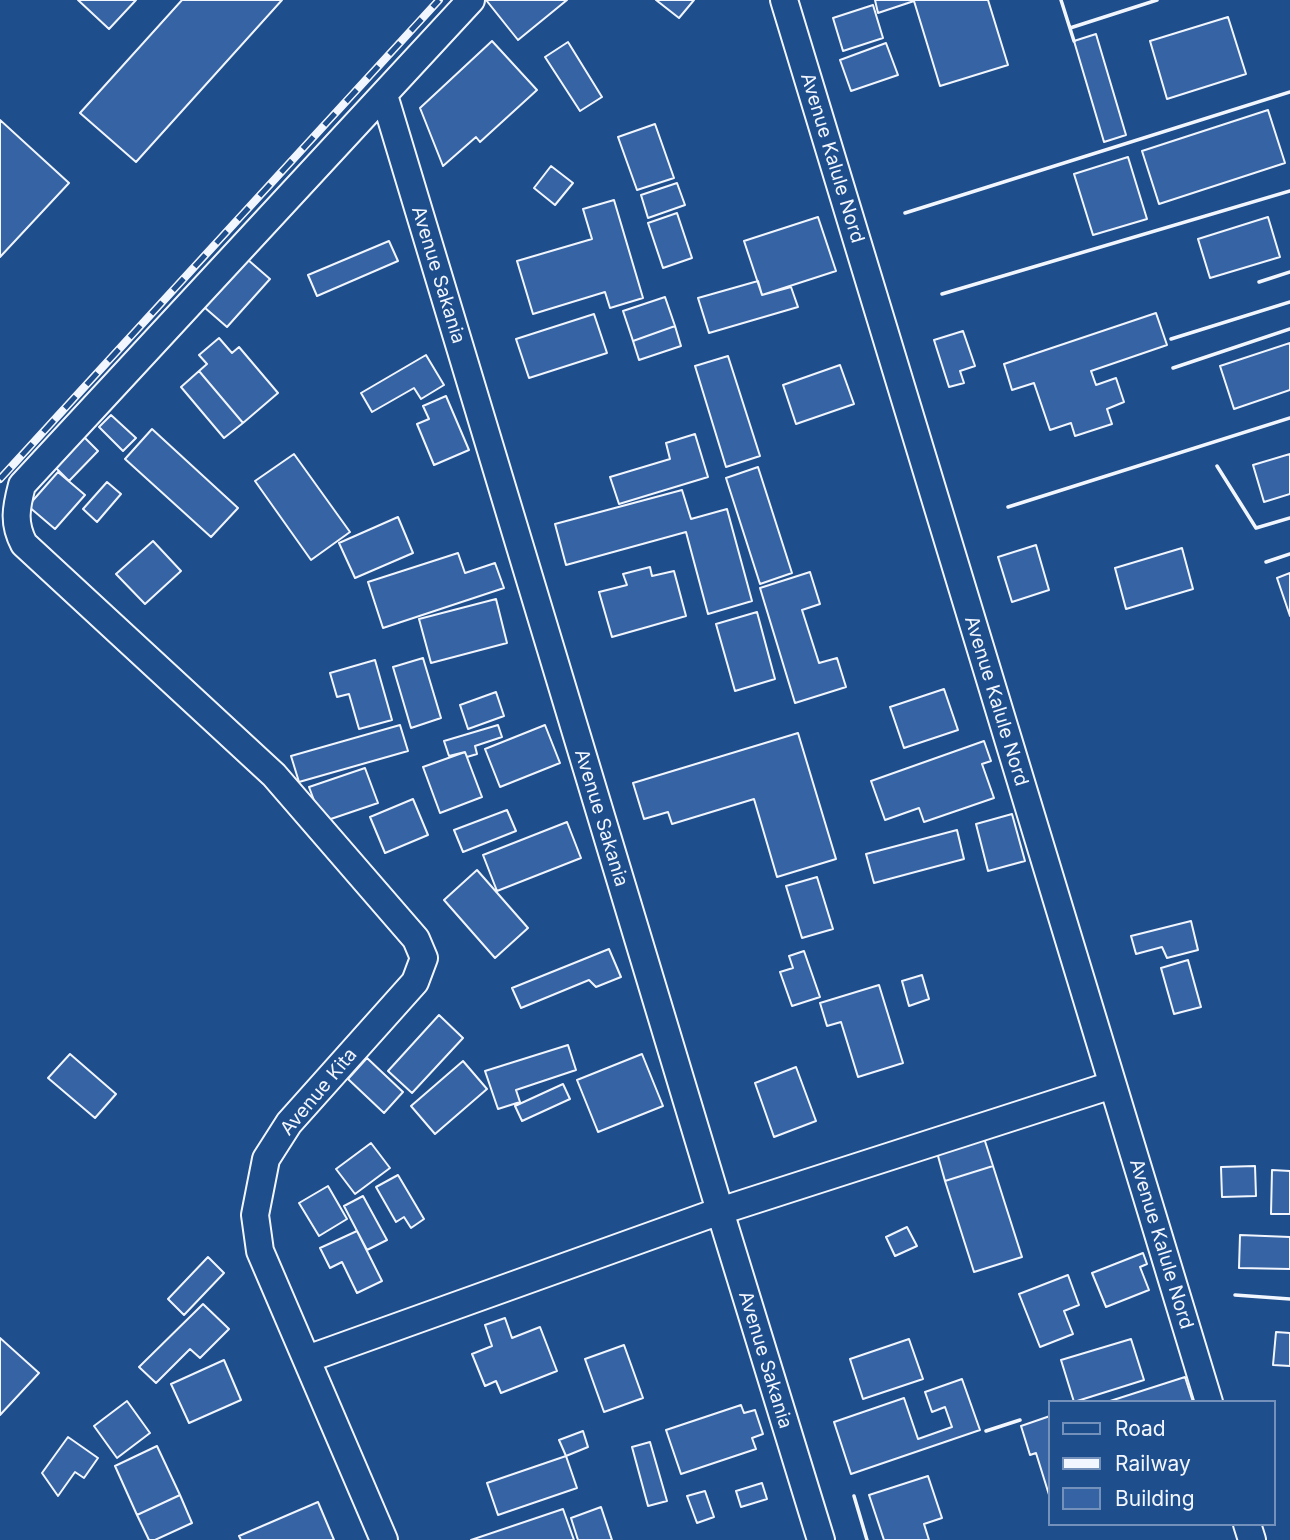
<!DOCTYPE html>
<style>
body{margin:0}
#map{position:relative;width:1290px;height:1540px;overflow:hidden;background:#1f4e8c;font-family:Inter,sans-serif}
canvas{display:block}
.legend{position:absolute;left:1048px;top:1400px;width:228px;height:126px;box-sizing:border-box;background:#1f4e8c;border:2px solid #7391ba;margin:0;padding:9px 12px;list-style:none;font-size:21px;color:#f2f6ff}
.legend li{display:flex;align-items:center;gap:14px;height:35px}
.legend b{width:35px;border:2px solid #7391ba}
</style>
<div id="map">
<canvas width="1290" height="1540"></canvas>
<ul class="legend">
<li><b style="height:9px;background:#1f4e8c"></b>Road</li>
<li><b style="height:9px;background:#f2f6ff"></b>Railway</li>
<li><b style="height:19px;background:#3563a3"></b>Building</li>
</ul>
</div>
<script>
const ctx = document.querySelector('canvas').getContext('2d');
ctx.lineJoin = 'round';
function paint(path, color) {
  ctx.fillStyle = color;
  ctx.fill(path, 'evenodd');
}
function trace(path, color, width, dash) {
  ctx.strokeStyle = color;
  ctx.lineWidth = width;
  ctx.lineCap = dash ? 'butt' : 'round';
  ctx.setLineDash(dash || []);
  ctx.stroke(path);
}
function label(font, color, halo, rows, align = 'center') {
  ctx.font = font + ' Inter,sans-serif';
  ctx.lineWidth = 5;
  ctx.setLineDash([]);
  ctx.textBaseline = 'middle';
  ctx.strokeStyle = halo;
  ctx.fillStyle = color;
  for (const [text, x, y, turn = 0] of rows) {
    ctx.save();
    ctx.translate(x, y);
    ctx.rotate((+turn || 0) * Math.PI / 180);
    ctx.textAlign = isNaN(turn) ? turn : align;
    if (halo) ctx.strokeText(text, 0, 0);
    ctx.fillText(text, 0, 0);
    ctx.restore();
  }
}
const building = new Path2D(`
 M78,0H136L109,29Z
 M182,0H282L136,162L80,113Z
 M486,0H567L518,40Z
 M656,0H694L679,18Z
 M875,0H988L1008,65L940,86L914,1L878,13Z
 M873,5L883,38L843,51L833,18Z
 M1228,17L1246,74L1167,99L1150,41Z
 M1096,34L1126,135L1104,142L1074,41Z
 M492,41L537,90L480,142L476,137L443,166L420,108Z
 M568,42L602,97L580,111L545,57Z
 M886,43L898,75L851,91L840,60Z
 M1268,110L1285,163L1159,204L1142,151Z
 M0,120L69,183L0,257Z
 M655,124L674,178L637,190L618,137Z
 M1128,157L1147,219L1093,235L1074,174Z
 M551,166L573,183L555,205L534,188Z
 M677,183L685,205L648,218L641,195Z
 M614,200L643,298L610,308L605,292L533,314L517,261L592,239L583,209Z
 M677,213L692,258L663,268L648,223Z
 M818,217L836,271L762,295L744,241Z
 M1268,217L1280,257L1210,278L1198,239Z
 M389,241L398,261L317,296L308,275Z
 M247,259L270,279L227,327L204,307Z
 M758,281L762,295L791,287L798,307L709,333L698,298Z
 M665,297L675,326L633,341L623,311Z
 M1156,313L1167,345L1091,371L1096,385L1116,378L1124,402L1107,409L1112,424L1075,436L1071,423L1050,430L1034,383L1012,390L1004,364Z
 M594,314L607,353L529,378L516,339Z
 M675,326L681,346L639,360L633,341Z
 M963,331L975,366L960,371L964,383L949,387L934,340Z
 M219,338L232,353L239,347L278,393L243,423L199,371L207,364L199,355Z
 M1290,343V390L1234,409L1220,366Z
 M426,355L444,385L421,399L414,388L372,412L361,393Z
 M728,356L760,456L726,467L695,366Z
 M840,365L854,404L796,424L783,385Z
 M199,371L243,423L224,438L181,387Z
 M446,396L469,450L434,465L417,424L429,419L423,406Z
 M111,415L136,438L123,451L99,427Z
 M152,429L238,508L211,537L125,459Z
 M81,434L98,451L69,481L52,464Z
 M695,434L708,477L619,504L610,477L670,459L666,443Z
 M294,454L350,532L311,560L255,481Z
 M1290,454V494L1264,502L1253,465Z
 M758,467L792,573L760,584L726,478Z
 M58,472L85,495L55,529L28,506Z
 M107,482L121,494L97,522L83,509Z
 M682,490L691,519L727,509L752,601L708,614L686,532L566,565L555,524Z
 M398,517L413,553L355,578L339,543Z
 M153,541L181,571L145,604L116,574Z
 M1036,545L1049,590L1012,602L998,557Z
 M1182,548L1193,589L1126,609L1115,568Z
 M458,553L465,573L495,563L504,588L383,628L368,582Z
 M650,567L652,576L674,571L686,616L612,637L599,592L627,585L623,574Z
 M810,572L820,604L802,610L819,663L837,658L846,687L795,703L760,588Z
 M1290,573V616L1277,578Z
 M496,599L507,643L431,663L419,619Z
 M757,612L775,679L735,691L716,624Z
 M423,658L441,718L411,728L393,667Z
 M375,660L392,720L359,729L349,694L337,697L330,673Z
 M944,689L958,730L904,748L890,707Z
 M496,692L504,716L468,729L460,705Z
 M400,725L408,751L299,782L291,756Z
 M498,725L502,737L475,746L477,754L467,757L465,752L449,756L444,741Z
 M545,725L560,763L500,787L485,749Z
 M798,733L836,859L777,877L754,799L672,824L668,812L644,819L633,783Z
 M984,741L991,761L982,764L994,798L924,822L919,808L885,820L871,781Z
 M465,752L482,797L440,813L423,767Z
 M365,768L378,803L322,822L309,787Z
 M413,799L428,835L385,853L370,817Z
 M507,810L516,831L463,852L454,830Z
 M1012,814L1025,861L988,871L976,824Z
 M567,822L581,858L497,891L483,855Z
 M957,830L964,859L874,883L866,854Z
 M477,870L528,928L495,958L444,900Z
 M817,877L833,929L802,938L786,886Z
 M1191,921L1198,950L1167,958L1162,947L1136,954L1131,936Z
 M609,949L621,977L596,987L589,980L521,1008L512,988Z
 M804,951L820,997L792,1006L780,972L793,968L789,956Z
 M1188,960L1201,1007L1174,1014L1161,968Z
 M922,975L929,999L909,1006L902,981Z
 M879,985L903,1063L858,1077L841,1022L827,1026L820,1003Z
 M439,1015L463,1038L412,1093L388,1071Z
 M568,1045L576,1070L516,1090L520,1102L498,1109L485,1071Z
 M70,1054L116,1094L95,1118L48,1078Z
 M642,1054L663,1106L598,1132L577,1080Z
 M367,1058L403,1092L384,1113L348,1079Z
 M463,1061L487,1089L435,1134L411,1106Z
 M796,1067L816,1121L774,1137L755,1083Z
 M563,1084L570,1099L522,1121L515,1106Z
 M983,1135L993,1166L945,1181L936,1149Z
 M371,1143L390,1168L355,1194L336,1169Z
 M993,1166L1022,1257L974,1272L945,1181Z
 M1255,1166L1256,1196L1222,1197L1221,1167Z
 M1272,1170L1290,1171V1214H1271Z
 M398,1175L424,1219L411,1228L404,1217L396,1222L376,1187Z
 M328,1186L347,1219L319,1236L299,1203Z
 M363,1196L387,1240L367,1250L344,1206Z
 M907,1227L917,1246L895,1256L886,1237Z
 M357,1231L382,1281L357,1293L342,1262L330,1268L320,1248Z
 M1240,1235L1290,1237V1269L1239,1268Z
 M1143,1253L1147,1264L1140,1267L1149,1290L1106,1307L1092,1273Z
 M208,1257L224,1273L184,1315L168,1299Z
 M1068,1275L1079,1305L1064,1311L1073,1334L1040,1347L1019,1294Z
 M203,1304L229,1329L200,1358L190,1349L156,1383L139,1367Z
 M505,1318L512,1338L540,1327L557,1371L501,1393L496,1381L485,1386L472,1354L492,1346L485,1325Z
 M1276,1332L1290,1333V1366L1273,1365Z
 M0,1338L39,1373L0,1415Z
 M909,1339L923,1379L863,1399L850,1359Z
 M1131,1339L1144,1380L1074,1402L1061,1360Z
 M624,1345L643,1398L604,1412L585,1359Z
 M224,1360L241,1400L189,1423L171,1384Z
 M1185,1377L1193,1402H1107Z
 M962,1379L980,1430L851,1474L834,1422L904,1398L918,1439L952,1427L945,1407L932,1412L925,1392Z
 M127,1401L150,1433L117,1458L94,1426Z
 M741,1405L744,1413L755,1410L763,1434L752,1438L756,1449L681,1474L666,1430Z
 M1050,1416V1498L1036,1453L1030,1455L1021,1426Z
 M583,1431L588,1447L566,1456L559,1440Z
 M68,1437L98,1458L84,1478L75,1472L58,1496L42,1473Z
 M650,1442L667,1501L648,1506L632,1447Z
 M157,1446L180,1495L137,1515L115,1466Z
 M566,1456L577,1488L498,1515L487,1483Z
 M928,1476L942,1518L924,1524L929,1540H884L869,1495Z
 M762,1483L767,1499L741,1507L736,1491Z
 M705,1491L714,1517L697,1523L687,1496Z
 M180,1495L192,1523L155,1540H149L137,1515Z
 M318,1502L334,1540H241L239,1536Z
 M601,1507L612,1540H578L571,1518Z
 M563,1509L574,1540H471Z`);
const street = new Path2D(`
 M784,0L1209,1402
 M384,95L720,1211L821,1540
 M307,1359L720,1211L1112,1085
 M1247,1524L1252,1540
 M384,1540L260,1251L255,1215L266,1159L289,1123L415,982L424,958L416,939L274,775L24,544C13,523 16,508 22,485L471,0`);
const rail = new Path2D(`
 M0,479L439,0`);
const wall = new Path2D(`
 M1061,0L1074,41
 M1070,28L1157,0
 M905,213L1290,92
 M1259,282L1290,272
 M942,294L1290,191
 M1171,339L1290,302
 M1173,368L1290,329
 M1217,466L1256,528L1290,518
 M1008,507L1290,418
 M1266,562L1290,554
 M1235,1295L1290,1299
 M986,1431L1020,1420
 M854,1496L867,1540`);
const streetNames = [
 ["Avenue Kalule Nord",832,158,73],
 ["Avenue Sakania",438,275,73],
 ["Avenue Kalule Nord",996,701,73],
 ["Avenue Sakania",601,818,73],
 ["Avenue Kita",319,1092,-50],
 ["Avenue Kalule Nord",1161,1244,73],
 ["Avenue Sakania",765,1360,73]
];
paint(building, '#3563a3');
trace(building, '#f2f6ff', 2);
trace(street, '#f2f6ff', 30);
trace(street, '#1f4e8c', 26);
trace(rail, '#f2f6ff', 8);
trace(rail, '#1f4e8c', 5, [16]);
trace(wall, '#f2f6ff', 3.5);
label('19px', '#f2f6ff', '#1f4e8c', streetNames);
</script>
